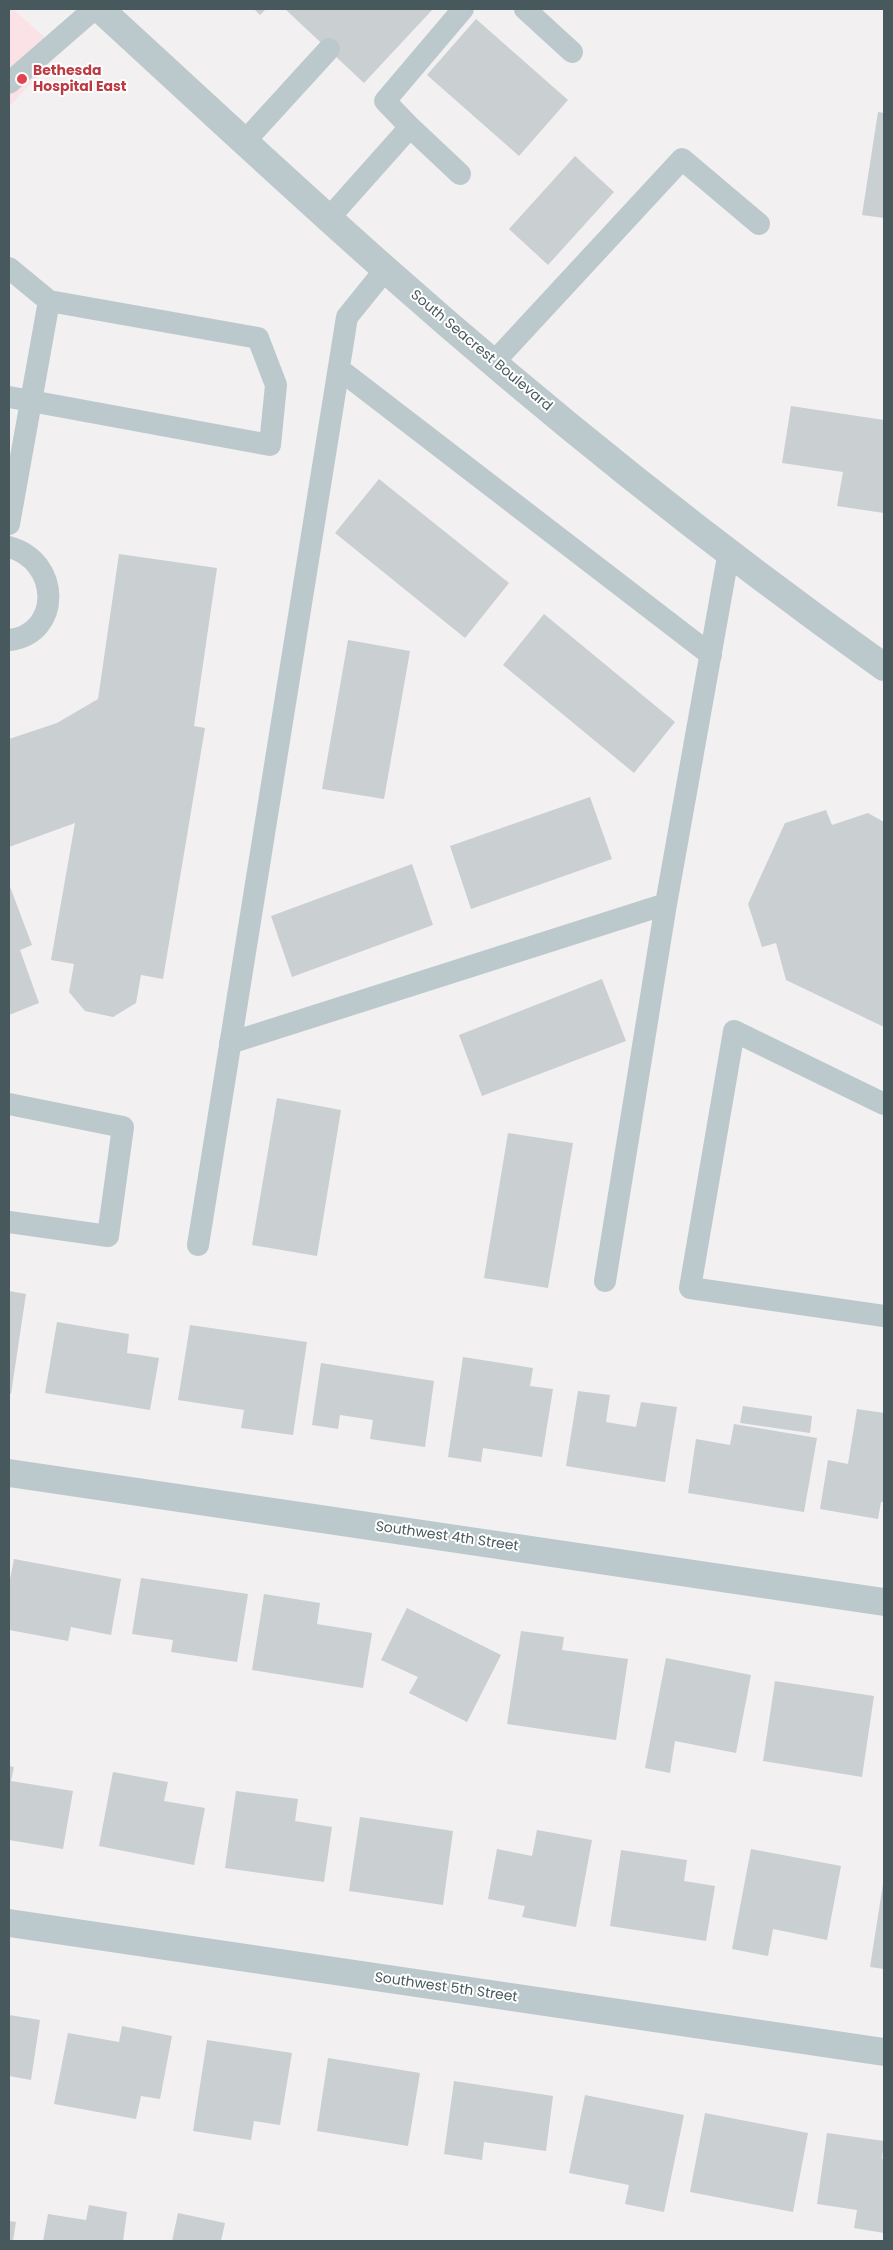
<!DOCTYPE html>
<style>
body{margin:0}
#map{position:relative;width:893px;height:2250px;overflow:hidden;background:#f2f0f1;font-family:Poppins,sans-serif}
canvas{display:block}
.frame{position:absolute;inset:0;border:10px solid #48595d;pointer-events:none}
</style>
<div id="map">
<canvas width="893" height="2250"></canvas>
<div class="frame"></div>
</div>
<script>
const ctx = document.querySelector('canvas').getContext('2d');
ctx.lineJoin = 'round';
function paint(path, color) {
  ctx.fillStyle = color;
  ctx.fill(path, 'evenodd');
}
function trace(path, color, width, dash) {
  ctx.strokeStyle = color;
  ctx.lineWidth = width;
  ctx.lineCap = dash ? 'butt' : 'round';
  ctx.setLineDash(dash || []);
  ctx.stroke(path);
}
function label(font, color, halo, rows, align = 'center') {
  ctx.font = font + ' Poppins,sans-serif';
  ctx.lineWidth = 4;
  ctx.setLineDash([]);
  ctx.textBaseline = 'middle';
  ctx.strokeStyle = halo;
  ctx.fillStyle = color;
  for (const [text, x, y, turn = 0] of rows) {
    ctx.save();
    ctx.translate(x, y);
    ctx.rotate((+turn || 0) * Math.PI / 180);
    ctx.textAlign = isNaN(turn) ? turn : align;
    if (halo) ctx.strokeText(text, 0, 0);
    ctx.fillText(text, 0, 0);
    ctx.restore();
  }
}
const medical = new Path2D(`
 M9,9H13L60,51L9,107Z`);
const building = new Path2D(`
 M254,9H266L260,15Z
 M285,9H433L364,83Z
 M476,19L568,100L519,156L427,75Z
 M878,112L884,113V218L862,215Z
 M575,156L614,192L548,265L509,229Z
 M791,406L884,420V513L837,506L843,472L782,463Z
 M379,479L509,583L465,638L335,533Z
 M119,554L217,568L194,726L205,728L163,979L141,975L136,1003L113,1017L85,1011L69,992L74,964L51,960L75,823L9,847V739L57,723L98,699Z
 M544,614L675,722L634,773L503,665Z
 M348,640L410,651L384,799L322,789Z
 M590,797L612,859L471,909L450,846Z
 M826,810L832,825L868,813L884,822V1027L786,980L776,943L762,947L748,904L785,823Z
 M412,864L433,925L292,977L271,916Z
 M9,884L32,945L20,950L39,1003L9,1015Z
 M602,979L626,1041L482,1096L459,1035Z
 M277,1098L341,1110L317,1256L252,1245Z
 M508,1133L573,1143L548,1288L484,1278Z
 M9,1291L26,1294L11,1394L9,1393Z
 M57,1322L129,1334L127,1353L159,1358L150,1410L45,1393Z
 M190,1325L307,1342L293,1435L241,1428L244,1410L178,1400Z
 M463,1357L533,1368L530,1386L553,1389L542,1457L483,1448L481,1462L448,1457Z
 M321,1363L434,1381L425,1447L370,1439L373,1420L340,1415L338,1429L312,1425Z
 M578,1391L610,1395L606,1422L636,1427L641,1402L677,1407L665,1482L566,1466Z
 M743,1406L812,1416L810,1433L740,1423Z
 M857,1409L884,1413V1502H881L878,1519L820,1509L828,1460L848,1464Z
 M734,1424L817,1438L804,1512L688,1493L696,1439L730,1445Z
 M14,1559L121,1579L111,1635L71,1627L68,1641L9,1630V1584Z
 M141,1578L248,1594L237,1662L171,1652L173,1640L132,1634Z
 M264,1594L320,1603L317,1624L372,1633L363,1688L252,1670Z
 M407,1608L501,1655L467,1722L409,1693L418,1677L381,1660Z
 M521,1631L564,1637L562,1650L628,1659L616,1740L507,1724Z
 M666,1658L751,1675L736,1753L675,1741L670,1773L645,1768Z
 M775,1681L874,1696L862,1777L763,1761Z
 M9,1766L14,1767L11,1781L73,1791L63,1849L9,1840Z
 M113,1772L168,1782L164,1801L205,1808L194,1865L99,1846Z
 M236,1791L298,1799L295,1821L332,1827L324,1882L225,1868Z
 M360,1817L453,1831L443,1905L349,1891Z
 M537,1830L592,1840L576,1927L522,1917L525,1906L488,1899L497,1849L532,1856Z
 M751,1849L841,1866L827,1940L773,1929L768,1956L732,1949Z
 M621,1850L687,1860L684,1881L715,1886L706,1941L610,1926Z
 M883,1884H884V1969L870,1967Z
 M9,2015L40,2020L31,2080L9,2076Z
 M122,2026L172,2036L160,2099L141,2096L136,2119L54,2104L68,2033L119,2042Z
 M207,2040L292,2053L280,2125L254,2121L251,2140L193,2131Z
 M328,2058L420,2073L408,2146L317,2131Z
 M454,2081L553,2096L546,2151L484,2142L482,2160L444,2154Z
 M585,2095L684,2115L664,2212L625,2204L629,2185L569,2173Z
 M705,2113L808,2133L793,2212L690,2192Z
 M827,2133L884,2141L882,2159H884V2233L854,2228L857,2210L817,2204Z
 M89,2205L127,2212L123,2241H43L48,2214L86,2220Z
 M178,2213L225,2223L221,2241H172Z
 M9,2221L16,2222L13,2241H9Z`);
const service = new Path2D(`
 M525,9L572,52
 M9,83L94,9
 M410,127L385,101L463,9
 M245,141L329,49
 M329,218L410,127L460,174
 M9,268L49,301L258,338L276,385L270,445L9,397
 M494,362L682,159L759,224
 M339,369L711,655
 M9,524L49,301
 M9,547C61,561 62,634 9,640
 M230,1043L666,904L729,551
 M9,1104L123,1127L108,1236L9,1222
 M884,1104L734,1031L690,1288L884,1316
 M198,1245L347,317L385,270
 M605,1281L666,904`);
const minor = new Path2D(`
 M9,1473L884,1602
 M9,1923L884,2052`);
const tertiary = new Path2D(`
 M100,9C195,96 289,184 385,269C544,410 711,544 884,667`);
const markers = [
 [22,79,6,"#e0444e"]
];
const healthNames = [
 ["Bethesda",33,71],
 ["Hospital East",33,87]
];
const streetNames = [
 ["South Seacrest Boulevard",481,351,40],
 ["Southwest 4th Street",447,1537,8],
 ["Southwest 5th Street",446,1988,8]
];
paint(medical, '#fbe2e6');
paint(building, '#cacfd2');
trace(service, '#bcc9cc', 22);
trace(minor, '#bcc9cc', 28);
trace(tertiary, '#bcc9cc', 28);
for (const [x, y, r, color] of markers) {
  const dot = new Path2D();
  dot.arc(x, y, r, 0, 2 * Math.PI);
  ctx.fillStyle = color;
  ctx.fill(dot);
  trace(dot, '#fff', 2);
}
label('bold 14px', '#be3a42', '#fff', healthNames, 'left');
label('14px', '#48595d', '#fff', streetNames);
</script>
